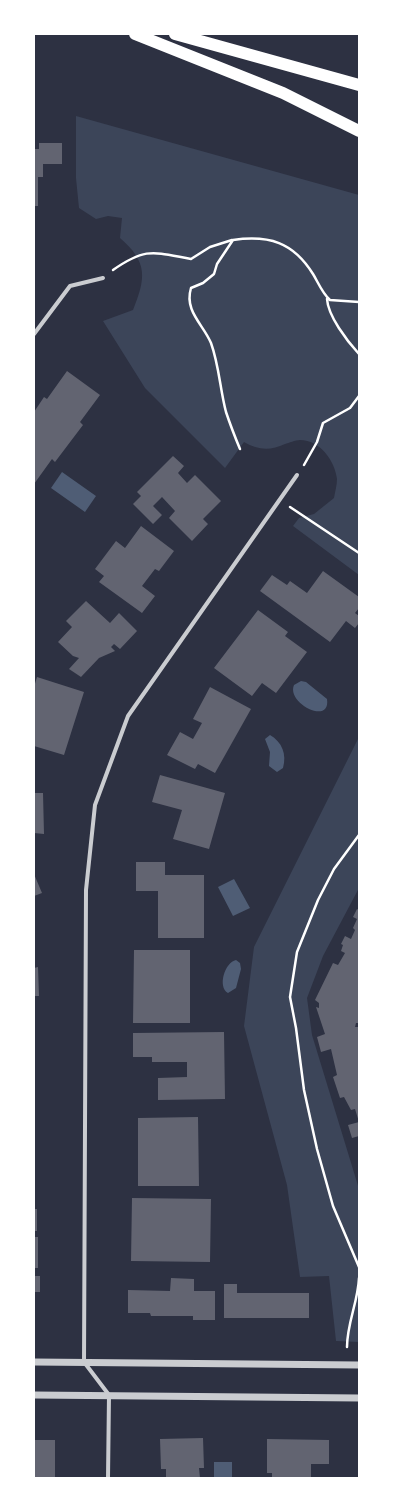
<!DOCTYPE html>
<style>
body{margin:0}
#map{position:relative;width:393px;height:1512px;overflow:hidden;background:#2d3142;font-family:"Golos Text",sans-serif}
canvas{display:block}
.frame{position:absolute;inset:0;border:35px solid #fff;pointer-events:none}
</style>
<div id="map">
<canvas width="393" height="1512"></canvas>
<div class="frame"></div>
</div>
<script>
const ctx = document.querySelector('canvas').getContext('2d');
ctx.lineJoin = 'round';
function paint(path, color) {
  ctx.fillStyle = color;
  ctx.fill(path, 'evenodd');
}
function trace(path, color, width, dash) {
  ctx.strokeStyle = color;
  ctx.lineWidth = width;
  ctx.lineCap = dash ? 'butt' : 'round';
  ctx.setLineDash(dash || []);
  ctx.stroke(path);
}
const green = new Path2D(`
 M76,116L359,195V575L293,526L299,518L314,514L334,498C335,492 337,485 337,479C335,461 320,440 300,440C295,440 289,443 285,444C270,451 258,450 244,442L225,468L145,388L103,321L133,310C146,278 148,262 120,238L122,218L108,216L96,219L79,208L76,178Z
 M359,737V888L323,956L307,998L312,1035L359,1189V1342L336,1341L329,1276L300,1277L287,1185L244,1026L254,947Z`);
const water = new Path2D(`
 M62,472L96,496L85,512L51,488Z
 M301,681L306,682L327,699C331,726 286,703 294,685Z
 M270,735C282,742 287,754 283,768L277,772L269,766L270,752L265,739Z
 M234,879L250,908L233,916L218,887Z
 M236,960L240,963L241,969L236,988L228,993C217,987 225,962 236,960Z
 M214,1462H232V1478H214Z`);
const building = new Path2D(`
 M39,143H62V164H43V177H38V206H34V149H39Z
 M67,371L100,395L80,422L83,425L55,462L52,459L34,484V412L44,397L47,399Z
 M173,456L184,466L178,473L187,483L195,475L221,501L203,519L208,524L192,541L169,518L175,511L162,497L153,506L162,515L153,524L133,504L141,496L137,492Z
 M141,526L174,551L159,571L155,569L142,586L155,596L142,613L99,582L104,576L95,569L116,541L125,548Z
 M323,571L359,597V608L355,613L359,616V623L355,628L346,621L330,642L260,591L272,575L287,585L290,581L307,593Z
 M86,601L110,623L119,613L137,631L120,649L114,644L111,647L115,651L99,658L81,677L69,669L79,658L73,656L58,642L72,627L66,621Z
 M258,610L288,632L285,636L307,652L276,693L262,683L252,696L214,668Z
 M37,677L84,692L64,755L34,746V687Z
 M210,687L251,709L215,773L198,764L195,769L167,755L180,732L193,739L202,723L193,719Z
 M160,775L225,793L209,849L173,839L182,810L152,802Z
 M34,793H43L44,834L34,833Z
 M136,862H165V875H204V938H158V891H136Z
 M34,874L42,893L34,896Z
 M357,909L359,910V1023H356L355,1027H359V1136L352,1138L348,1125L359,1122L355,1109L351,1110L344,1097L340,1098L333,1077L337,1075L331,1049L321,1052L317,1037L325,1034L316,1007L319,1008V1003L315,1000L333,963L338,965L345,953L341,951L343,945L341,944L345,936L351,939L355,930L353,928L357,919L353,917Z
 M134,950H190V1023H133Z
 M38,967L39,996H34V968Z
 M224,1032L225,1099L158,1100V1078L187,1077V1062H152V1057H133V1033Z
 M198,1117L199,1186H138V1118Z
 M132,1198L211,1199L210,1262L131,1261Z
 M34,1209H37V1231H34Z
 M34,1237H38V1268H34Z
 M34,1276H40V1292H34Z
 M171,1278L194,1279V1291H215V1320H193V1316H151L150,1313H128V1290L170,1291Z
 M224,1284H237V1293H309V1318H224Z
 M203,1438L204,1468H199L200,1478H166V1469H161L160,1439Z
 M267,1439L329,1440V1464H311V1478H272V1473H267Z
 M34,1440H55V1478H34Z`);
const path = new Path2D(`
 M113,270C146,247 153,252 191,259L210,247L232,240
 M327,299C328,316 347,341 359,354
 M240,449C235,437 230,424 226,412C220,389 219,365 211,343C203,324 184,311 191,288L203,283L214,274L217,264L233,240C269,235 293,242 313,274C318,282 322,293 330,300L359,302
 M304,465L317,442L323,423L350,408L359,396
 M290,507L359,553
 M359,835L334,869L318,900L297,952L290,997L296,1028L304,1090L317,1149L333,1206L359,1267
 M347,1347C347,1323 358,1302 359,1278`);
const minor = new Path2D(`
 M34,334L70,286L103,278
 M108,1478L109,1395L84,1362L86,890L95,805L128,716L297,475`);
const tertiary = new Path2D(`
 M34,1362L359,1365
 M34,1395L359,1398`);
const motorway = new Path2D(`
 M135,34L283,93L359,131
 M175,34L359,85`);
paint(green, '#3c4559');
paint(water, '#4f5d75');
paint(building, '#626471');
trace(path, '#fff', 2.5);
trace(minor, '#caccd0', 4);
trace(tertiary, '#caccd0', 7);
trace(motorway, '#fff', 12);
</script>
